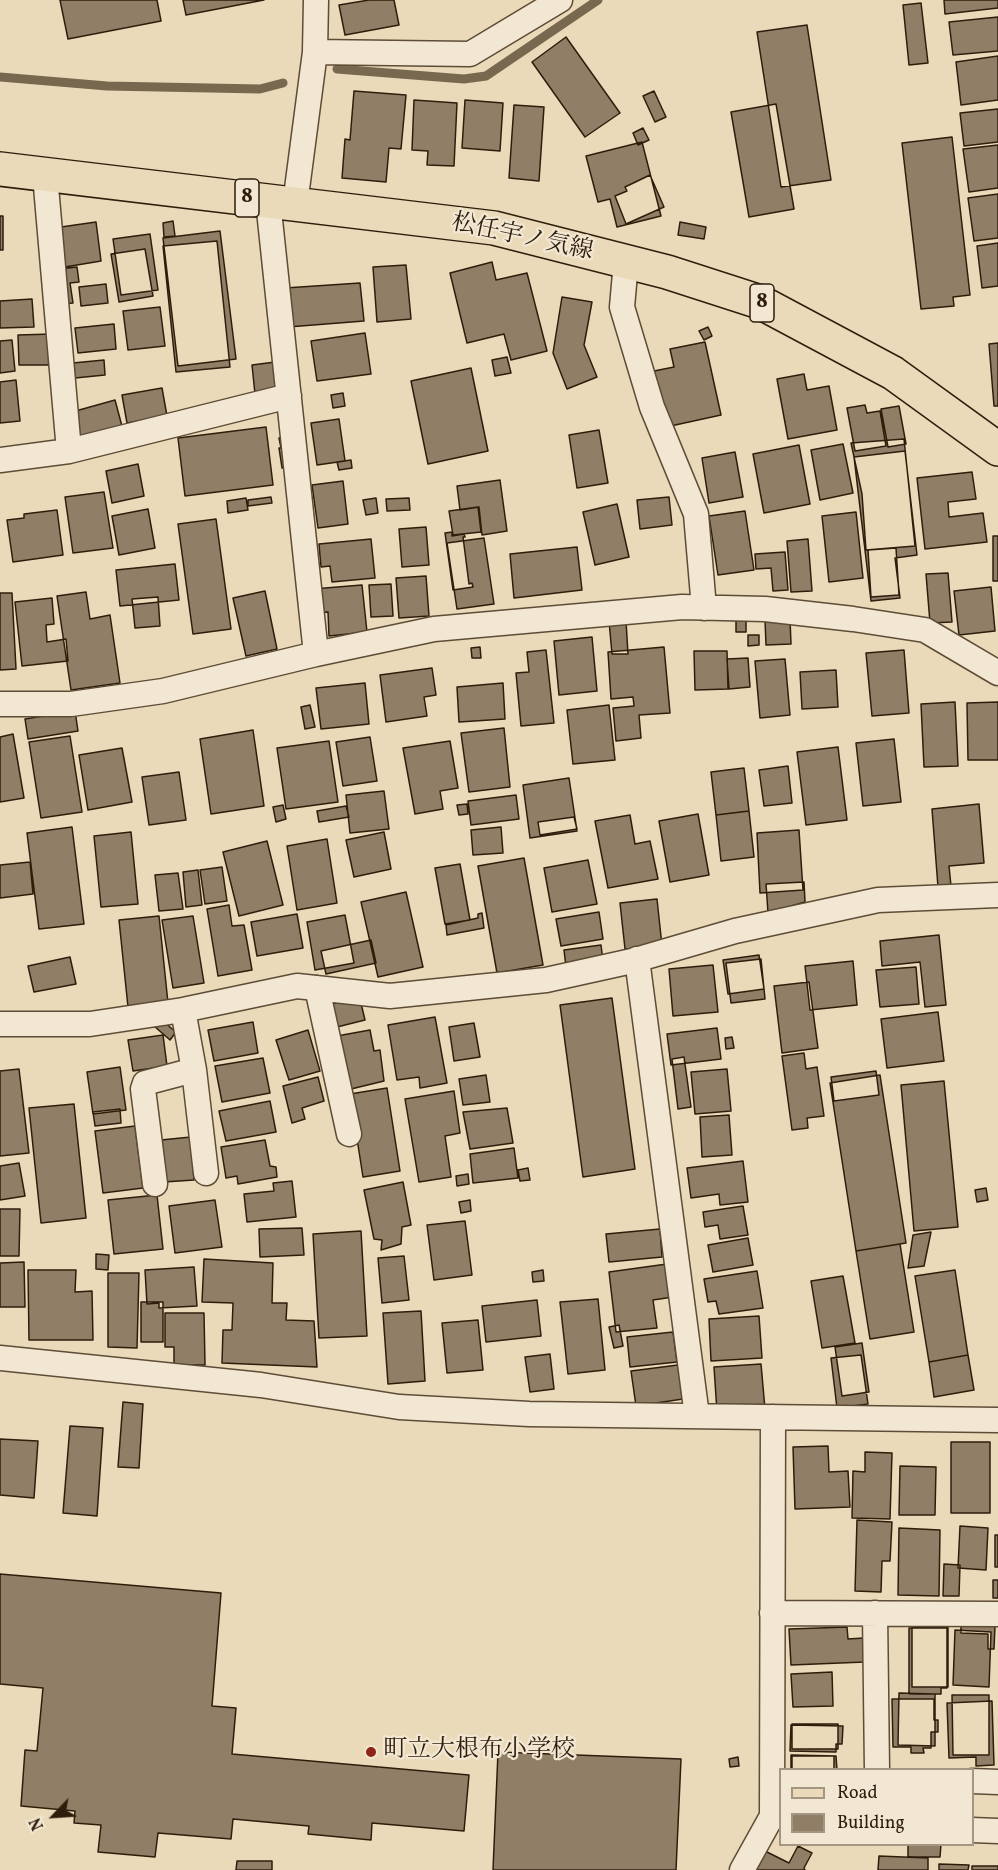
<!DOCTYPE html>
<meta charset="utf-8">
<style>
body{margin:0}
#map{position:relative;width:998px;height:1870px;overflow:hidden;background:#eadab9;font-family:Vollkorn,serif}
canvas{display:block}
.legend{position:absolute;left:779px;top:1768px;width:195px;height:78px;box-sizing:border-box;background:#f1e7d2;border:2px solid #a39683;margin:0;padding:8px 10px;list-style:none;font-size:18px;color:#2f1d0c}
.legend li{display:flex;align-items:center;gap:12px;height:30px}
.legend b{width:30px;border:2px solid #a39683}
.north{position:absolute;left:24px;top:1786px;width:60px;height:60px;-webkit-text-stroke:4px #f1e7d2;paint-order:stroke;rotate:245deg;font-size:16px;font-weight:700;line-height:24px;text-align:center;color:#2f1d0c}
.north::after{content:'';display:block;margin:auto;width:21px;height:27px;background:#2f1d0c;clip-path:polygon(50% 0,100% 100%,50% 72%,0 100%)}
</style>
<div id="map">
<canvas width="998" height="1870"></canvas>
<ul class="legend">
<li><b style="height:8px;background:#eadab9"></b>Road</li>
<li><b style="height:16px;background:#907f66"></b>Building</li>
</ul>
<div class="north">N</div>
</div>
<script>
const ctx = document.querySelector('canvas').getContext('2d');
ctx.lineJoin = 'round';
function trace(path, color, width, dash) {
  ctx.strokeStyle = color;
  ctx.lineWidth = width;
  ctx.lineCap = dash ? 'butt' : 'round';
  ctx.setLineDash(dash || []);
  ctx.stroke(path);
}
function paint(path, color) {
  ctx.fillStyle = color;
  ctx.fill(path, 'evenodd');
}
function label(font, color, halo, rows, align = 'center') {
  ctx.font = font + ' Vollkorn,"Noto Serif JP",serif';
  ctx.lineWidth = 4.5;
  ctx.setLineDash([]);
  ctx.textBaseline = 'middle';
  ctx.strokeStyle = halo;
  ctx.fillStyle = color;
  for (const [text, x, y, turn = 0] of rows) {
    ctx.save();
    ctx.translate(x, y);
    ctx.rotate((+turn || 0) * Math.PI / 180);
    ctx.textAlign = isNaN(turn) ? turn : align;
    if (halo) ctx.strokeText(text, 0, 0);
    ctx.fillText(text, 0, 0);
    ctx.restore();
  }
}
const stream = new Path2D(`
 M337,69L464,79L486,76L598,0
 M0,77L107,86L260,89L283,83`);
const building = new Path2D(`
 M60,0H157L161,21L68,39Z
 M183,0H264L186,15Z
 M369,0H394L399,25L345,35L339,5Z
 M944,0H998V8L945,14Z
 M921,3L928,63L909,65L903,5Z
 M998,17V51L953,55L949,22Z
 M807,25L831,180L781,187L757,32Z
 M566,37L620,113L585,137L532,62Z
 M998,56V100L961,105L956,62Z
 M354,91L406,95L401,149L389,148L386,182L342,178L345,139L350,140Z
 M654,91L666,117L655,122L643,96Z
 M414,100L457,103L454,166L427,165L428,151L412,150Z
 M465,100L503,103L500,151L462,148Z
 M776,104L794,209L749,217L731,112Z
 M514,105L544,107L539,181L509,178Z
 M998,109V142L964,146L960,113Z
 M643,128L649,140L638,145L633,133Z
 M952,137L970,295L953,297L954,306L921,309L902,143Z
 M642,142L661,216L617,227L610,199L598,202L586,156Z
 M998,145V188L969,192L963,149Z
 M650,175L664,207L626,224L615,196L627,191L625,187Z
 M998,194V238L974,241L968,198Z
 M0,216H3V250H0Z
 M173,221L175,236L164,237L163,223Z
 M96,222L101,261L59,268L54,228Z
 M680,222L706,227L704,239L678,235Z
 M220,231L236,359L178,366L163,238Z
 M150,234L158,290L121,295L113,239Z
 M217,241L230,367L176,372L163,246Z
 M998,243V286L982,288L977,246Z
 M145,249L153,296L119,302L111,254Z
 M492,262L496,280L527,273L547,351L511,360L504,334L467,343L450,273Z
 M406,265L411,319L377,322L373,267Z
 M77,267L79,282L70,283L73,303L63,304L59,269Z
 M360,283L364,321L288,327L285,288Z
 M106,284L108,303L81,306L79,287Z
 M562,297L592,302L584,345L597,377L567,389L553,353Z
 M32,299L34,327L0,328V301Z
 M160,307L165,346L128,350L123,311Z
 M114,324L116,349L78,353L75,328Z
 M708,327L712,336L704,340L699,331Z
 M365,333L371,374L317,381L311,341Z
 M53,334L54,365H19L18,335Z
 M12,340L15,371L0,373V341Z
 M705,342L721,415L666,427L654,371L674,367L670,349Z
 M998,343V406H994L989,344Z
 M507,357L511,373L495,376L492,360Z
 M104,360L105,375L75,378L73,363Z
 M275,362L278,392L255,394L252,365Z
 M471,368L488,451L428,464L411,381Z
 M804,374L807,390L829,386L837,430L788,439L777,379Z
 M16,380L20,421L0,423V382Z
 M162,388L167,416L127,423L122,395Z
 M343,393L345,406L333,408L331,395Z
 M115,400L123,430L80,442L72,412Z
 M865,405L867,413L880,411L886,446L855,451L847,408Z
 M899,406L906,444L888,447L881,409Z
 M339,419L345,461L317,465L311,423Z
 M266,427L273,485L185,496L178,438Z
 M599,430L608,483L577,488L569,435Z
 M284,437L287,467L282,468L279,448H281L279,438Z
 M904,439L915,546L866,550L862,494L851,443Z
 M843,444L853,493L820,500L811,450Z
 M799,445L810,504L764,513L753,454Z
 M905,451L917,555L895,558L900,598L871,601L854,457Z
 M735,452L743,497L709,503L702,458Z
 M351,460L352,468L339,470L337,462Z
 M138,464L144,496L112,503L106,471Z
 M972,472L976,499L948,502L949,517L983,513L987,542L925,549L917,478Z
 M500,480L507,531L482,535L479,507L460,510L457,486Z
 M343,481L348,524L318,528L312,485Z
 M104,492L113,548L73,553L65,497Z
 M271,497L272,503L248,506V500Z
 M669,497L672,525L640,529L637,500Z
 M246,498L248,510L228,513L227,501Z
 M376,498L378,513L366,515L363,500Z
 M409,498L410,510L387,511L386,499Z
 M617,504L629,557L595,565L583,512Z
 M478,507L481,532L453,535L449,511Z
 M148,509L155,548L119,555L112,516Z
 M57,510L63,555L13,562L7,520L24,518V514Z
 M745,511L754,570L718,575L709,516Z
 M856,512L863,578L829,582L822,516Z
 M216,519L231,629L193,634L178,524Z
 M426,527L429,565L402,567L399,529Z
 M452,532V536L464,534L465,537H463L469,584L472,583L473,587L453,590L445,533Z
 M993,536H998V581H993Z
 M484,538L494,604L457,609L447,543Z
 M371,539L375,578L332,582L330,566L321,567L319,544Z
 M808,539L812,591L791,592L787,541Z
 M577,547L582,590L514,598L510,554Z
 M896,548L899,595L871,597L868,550Z
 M785,552L788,590L773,591L771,568L756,569L755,554Z
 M175,564L179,600L120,606L116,570Z
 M948,573L952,622L930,623L926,574Z
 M426,576L429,616L399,618L396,578Z
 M391,584L393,616L371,617L369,585Z
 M362,585L367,632L329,636L328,612L315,613L313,589Z
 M991,587L995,631L959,635L954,591Z
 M265,591L277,649L246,656L233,598Z
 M86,592L90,619L110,615L120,683L71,690L57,596Z
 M0,593H12L16,669L0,670Z
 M158,597L160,626L135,628L132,599Z
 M52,598L54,624L46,625L47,642L66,639L68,661L22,666L15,602Z
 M746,616V632H736V617Z
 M790,619L791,644L766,645L765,620Z
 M609,621H626L628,654H612Z
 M748,635H759V645L748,646Z
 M592,637L597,691L559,695L554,641Z
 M480,647L481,658H472L471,648Z
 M664,647L670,713L639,715L641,738L616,741L613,708L634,706L633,697L611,699L608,652Z
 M546,650L554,723L521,726L516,673L529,672L527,652Z
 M904,650L909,713L872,716L866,653Z
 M694,651H727L728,689L695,690Z
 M748,658L750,687L729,689L727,659Z
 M785,659L790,715L760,718L755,661Z
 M432,668L436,695L424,697L427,716L386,722L380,675Z
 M836,670L838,707L802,709L800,672Z
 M365,683L369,724L321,729L316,688Z
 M503,683L505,719L459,722L457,687Z
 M955,702L958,766L924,767L921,704Z
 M998,702V760H968L967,703Z
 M310,705L315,727L305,729L301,707Z
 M609,705L615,760L573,764L567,710Z
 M75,711L78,731L28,739L25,719Z
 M504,728L510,787L469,792L461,733Z
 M253,730L264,806L211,814L200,739Z
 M13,734L24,798L0,802V737Z
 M70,736L82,812L41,818L29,742Z
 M370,737L377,781L343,786L336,742Z
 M894,739L901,802L863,806L856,743Z
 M329,741L338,802L286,809L277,748Z
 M450,741L458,788L440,791L443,809L415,814L403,748Z
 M838,747L847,820L806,825L797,752Z
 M122,748L132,802L88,810L79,755Z
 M788,766L792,803L764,806L759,770Z
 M744,768L749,811L716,815L711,772Z
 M179,772L186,820L149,825L142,777Z
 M569,778L577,831L530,838L523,785Z
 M384,791L389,829L350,833L346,795Z
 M516,795L519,819L471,825L468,801Z
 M467,804L468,814L459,815L457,805Z
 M979,804L984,863L949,866L951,886L938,887L932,809Z
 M283,805L286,819L276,822L273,807Z
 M346,806L349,817L319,822L317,811Z
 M749,811L754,857L721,861L716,815Z
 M698,814L709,875L670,882L659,821Z
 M630,815L635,844L650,841L658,879L608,888L595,821Z
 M574,817L577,829L540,835L538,822Z
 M72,827L84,924L39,929L27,833Z
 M501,827L503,853L473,855L471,830Z
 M799,830L803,890L760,893L757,833Z
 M131,832L138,904L101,907L94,836Z
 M384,832L391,869L354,877L346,840Z
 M327,839L337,903L297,910L287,846Z
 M267,841L283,905L239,916L223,852Z
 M524,858L543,965L497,973L478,866Z
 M588,860L597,904L552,912L544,868Z
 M30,862L33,894L0,898V865Z
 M460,864L470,920L445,924L435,868Z
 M222,867L227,901L205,904L200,870Z
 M198,870L202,905L186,907L183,872Z
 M178,873L183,909L159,911L155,875Z
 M804,882L805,902L768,913L766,884Z
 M406,892L423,967L378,977L361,902Z
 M657,899L662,946L625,949L620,903Z
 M229,905L232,926L244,925L252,970L218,976L207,909Z
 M599,912L603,939L561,946L556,919Z
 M482,913L484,928L447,935L446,925L478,918V914Z
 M297,914L303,948L257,956L251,922Z
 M345,915L354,963L315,970L307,922Z
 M159,916L168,1003L128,1007L119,920Z
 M193,916L204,983L173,988L162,920Z
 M939,935L946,1005L925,1007L920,962L882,966L880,941Z
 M371,940L376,963L326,974L321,951Z
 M601,945L603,961L566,967L564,950Z
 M759,955L764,989L728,994L723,960Z
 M70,957L76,984L34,992L28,966Z
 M761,959L765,999L731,1003L726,963Z
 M853,961L857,1005L810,1010L805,966Z
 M713,965L718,1012L673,1016L669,969Z
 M916,967L919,1004L880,1007L876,970Z
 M809,982L818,1048L782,1053L774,986Z
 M612,998L635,1169L583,1177L560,1005Z
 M360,999L365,1020L337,1027L331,1004Z
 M938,1012L944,1061L887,1068L881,1019Z
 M435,1017L447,1083L420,1088L419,1077L397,1080L388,1025Z
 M160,1019L176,1032L170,1040L154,1026Z
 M253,1022L258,1053L214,1061L208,1030Z
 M474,1023L480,1057L454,1061L449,1027Z
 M717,1028L721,1059L671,1065L667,1034Z
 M308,1030L320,1071L289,1080L276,1040Z
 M370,1030L374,1051L380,1050L384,1081L351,1089L337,1036Z
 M163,1035L167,1066L133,1071L128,1040Z
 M732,1037L734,1048L726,1049L725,1038Z
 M804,1053L806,1069L817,1067L824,1116L807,1118L808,1128L792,1130L782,1056Z
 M684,1057L691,1107L678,1109L672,1059Z
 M263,1058L270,1093L222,1102L215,1066Z
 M120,1067L126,1110L93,1114L87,1072Z
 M19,1069L29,1153L0,1156V1071Z
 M727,1069L731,1111L695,1114L691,1072Z
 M876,1071L879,1095L834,1101L831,1077Z
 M486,1075L490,1102L463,1105L459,1079Z
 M880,1075L906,1243L856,1251L830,1083Z
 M318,1077L324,1101L302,1108L305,1119L292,1123L283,1086Z
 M944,1081L958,1227L914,1231L901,1085Z
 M387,1088L400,1171L363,1177L350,1094Z
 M454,1091L460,1133L445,1136L451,1177L419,1182L405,1099Z
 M270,1101L276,1132L226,1141L219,1111Z
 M74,1104L86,1218L41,1223L29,1108Z
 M507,1108L513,1143L470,1149L463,1112Z
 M120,1109L121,1123L95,1126L93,1112Z
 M729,1115L732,1155L702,1157L700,1117Z
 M135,1126L143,1188L103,1193L95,1131Z
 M191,1137L194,1180L164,1182L161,1140Z
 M265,1140L270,1166L276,1167L277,1177L238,1184L237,1176L226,1178L221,1147Z
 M514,1148L518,1178L473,1183L470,1154Z
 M743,1161L748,1202L720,1205L719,1194L691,1198L687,1168Z
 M19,1163L25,1196L0,1200V1166Z
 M528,1168L530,1180L520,1181L518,1170Z
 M468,1174L469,1184L457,1186L456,1176Z
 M292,1181L296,1217L247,1222L244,1194L274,1191L273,1183Z
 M403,1182L411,1225L402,1227L401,1244L381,1250L382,1240L374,1239L364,1190Z
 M986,1188L988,1200L977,1202L975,1190Z
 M157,1195L163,1249L114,1254L108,1200Z
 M215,1200L222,1247L175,1253L169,1206Z
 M470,1200L471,1211L461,1213L459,1202Z
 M743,1206L748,1235L720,1239L718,1225L705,1227L703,1212Z
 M0,1209H20L19,1256H0Z
 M465,1221L472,1275L434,1280L427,1225Z
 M302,1228L304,1255L260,1257L259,1229Z
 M660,1229L662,1257L609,1262L606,1234Z
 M361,1231L367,1336L319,1338L313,1234Z
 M931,1232L924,1266L908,1268L913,1235Z
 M748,1238L753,1265L713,1272L708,1245Z
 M900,1244L914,1332L870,1339L856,1251Z
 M96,1254L109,1255L108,1270L96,1269Z
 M404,1256L409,1300L382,1303L378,1258Z
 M204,1259L273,1263L272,1303H287L286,1320L314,1321L317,1367L222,1363L223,1330H232L233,1303L202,1302Z
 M24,1262L25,1307H0V1263Z
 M667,1264L673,1297L653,1300L657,1328L616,1332L609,1272Z
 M194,1267L197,1306L159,1308V1303L147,1304L145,1270Z
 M28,1270H76L75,1292L92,1291L93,1340H29Z
 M543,1270L544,1281L533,1282L532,1272Z
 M955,1270L968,1355L929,1362L915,1276Z
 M757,1271L763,1308L719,1314L716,1301L708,1302L704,1279Z
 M108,1273H139L137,1348L108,1347Z
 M843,1276L855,1343L822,1348L811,1281Z
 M598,1299L605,1370L568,1374L560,1302Z
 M537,1300L541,1336L486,1342L482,1306Z
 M141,1302H163V1342H141Z
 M421,1311L425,1381L388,1384L383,1313Z
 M165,1313H204L205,1365H174V1347H165Z
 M759,1316L762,1358L711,1361L709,1319Z
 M478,1320L483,1370L447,1373L442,1323Z
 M619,1325L623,1346L614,1348L609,1327Z
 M673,1332L677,1362L630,1367L627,1337Z
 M862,1343L869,1392L842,1396L835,1347Z
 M550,1354L554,1389L530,1392L525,1357Z
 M861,1355L868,1404L837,1408L831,1358Z
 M968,1355L974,1390L934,1397L929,1362Z
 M761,1364L765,1409L717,1412L714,1367Z
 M678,1365L683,1399L636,1406L631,1371Z
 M123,1402L143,1404L139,1468L118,1467Z
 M70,1426L103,1428L97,1516L63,1513Z
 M0,1439L38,1441L34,1498L0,1495Z
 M951,1442H990V1513H951Z
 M828,1446L829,1472L848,1471L850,1507L795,1509L793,1447Z
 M865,1452L892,1453L890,1519L852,1518L853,1471L865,1472Z
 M900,1466L936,1467L935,1515H899Z
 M857,1520L892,1522L890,1561H882L881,1592L855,1591Z
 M960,1526L988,1528L986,1570L958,1568Z
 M899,1528L940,1530L939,1596L898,1595Z
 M995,1535H998V1567H995Z
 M944,1564L960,1565L959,1596H943Z
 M0,1574L221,1593L212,1706L236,1708L232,1754L469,1775L464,1831L372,1823L371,1840L308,1834L309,1826L233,1819L231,1839L158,1833L155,1857L98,1852L101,1825L74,1823L75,1811L21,1806L25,1750L37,1751L43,1688L0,1684Z
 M993,1580H998V1598H993Z
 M961,1625L995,1626L994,1649H988V1634L961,1633Z
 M847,1627L848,1639L864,1638L865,1662L791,1665L789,1629Z
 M912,1627H948V1687H912Z
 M909,1628H947V1688H941V1694H909Z
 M955,1630L991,1632L989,1687L953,1685Z
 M832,1672L833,1706L793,1707L791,1674Z
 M899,1693L935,1694V1746L898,1745Z
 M952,1695H989V1755H953Z
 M892,1699H934V1720H938V1732H931V1748H923L924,1753H911V1747H893Z
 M992,1701L994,1765L976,1766V1757L949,1758L947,1703Z
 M792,1724H838V1749H792Z
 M791,1725L843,1726L842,1744H836V1752L790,1751Z
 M498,1752L681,1759L676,1870H493Z
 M791,1755L836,1756L837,1770H791Z
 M792,1756H834V1770H792Z
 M738,1757L739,1766L730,1767L729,1759Z
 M908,1844H941L940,1857H908Z
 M798,1846L812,1853L804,1868L805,1870H753L763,1850L789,1863Z
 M879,1856L928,1858V1870H878Z
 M237,1861H272V1870H236Z
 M939,1864L969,1865L968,1870H939Z
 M972,1866H998V1870H972Z`);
const street = new Path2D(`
 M315,52L470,54L560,0
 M268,201L316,654
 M295,204L315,52L316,0
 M626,262L622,307L652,407L696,514L704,608
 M69,451L289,396
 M0,460L69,451L45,175
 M0,704H71L163,691L316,654L434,629L682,607L765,609L853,619L925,630L998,673
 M637,959L697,1416
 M317,988L349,1134
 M0,1024H90L183,1010L297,986L390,996L546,980L632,961L735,931L878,900L998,895
 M194,1070L206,1173
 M155,1184L143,1089L145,1083L194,1070L183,1010
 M0,1358L261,1385L399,1407L529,1414L998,1420
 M772,1613L998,1614
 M875,1613L877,1770
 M972,1781L998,1782
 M972,1830L998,1831
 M742,1870L772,1816L773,1417`);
const primary = new Path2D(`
 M0,169L494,228L667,272L760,302L893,373L998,449`);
const markers = [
 [371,1752,6,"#8f2418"]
];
const shields = [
 [247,198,24],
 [762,303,24]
];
const shieldNames = [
 ["8",247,198],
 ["8",762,303]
];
const streetNames = [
 ["松任宇ノ気線",522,239,12]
];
const poiNames = [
 ["町立大根布小学校",383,1752]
];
trace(stream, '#796850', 9);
paint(building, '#907f66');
trace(building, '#2f1d0c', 1.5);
trace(street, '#5e4c37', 27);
trace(primary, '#2f1d0c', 36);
trace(street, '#f1e7d2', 24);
trace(primary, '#eadab9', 33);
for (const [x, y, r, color] of markers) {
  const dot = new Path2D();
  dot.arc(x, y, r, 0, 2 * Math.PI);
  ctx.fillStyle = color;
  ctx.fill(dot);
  trace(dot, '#f1e7d2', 2);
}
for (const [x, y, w] of shields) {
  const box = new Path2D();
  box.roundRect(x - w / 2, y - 19, w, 38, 4.5);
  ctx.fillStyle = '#f1e7d2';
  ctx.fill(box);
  trace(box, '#2f1d0c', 1.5);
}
label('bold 22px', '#2f1d0c', null, shieldNames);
label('24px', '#2f1d0c', '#f1e7d2', streetNames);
label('24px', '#2f1d0c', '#f1e7d2', poiNames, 'left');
</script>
